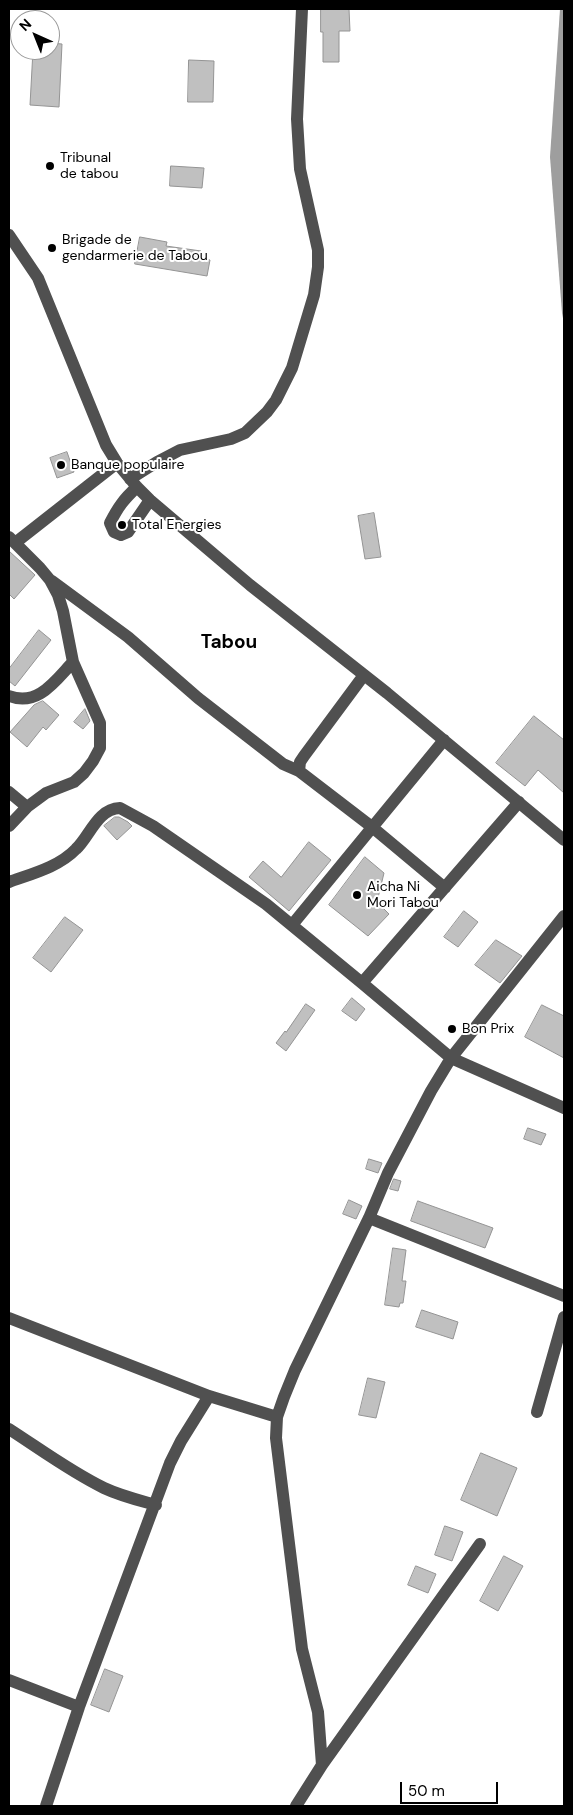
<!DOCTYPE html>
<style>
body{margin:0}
#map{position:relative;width:573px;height:1815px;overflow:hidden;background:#fff;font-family:"DM Sans",sans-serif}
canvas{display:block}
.frame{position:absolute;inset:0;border:10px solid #000;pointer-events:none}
.north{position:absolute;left:10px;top:10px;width:50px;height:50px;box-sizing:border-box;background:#fff;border:1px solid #999;border-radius:50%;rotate:316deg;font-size:14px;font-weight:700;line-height:20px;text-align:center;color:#000}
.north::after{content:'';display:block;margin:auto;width:18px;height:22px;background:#000;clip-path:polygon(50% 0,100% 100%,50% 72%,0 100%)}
.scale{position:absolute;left:400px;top:1782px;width:98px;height:22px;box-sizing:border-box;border:2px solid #000;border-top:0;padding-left:6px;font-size:15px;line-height:18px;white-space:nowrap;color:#000;-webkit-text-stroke:4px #fff;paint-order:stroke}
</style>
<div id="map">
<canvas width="573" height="1815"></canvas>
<div class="frame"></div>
<div class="north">N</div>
<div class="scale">50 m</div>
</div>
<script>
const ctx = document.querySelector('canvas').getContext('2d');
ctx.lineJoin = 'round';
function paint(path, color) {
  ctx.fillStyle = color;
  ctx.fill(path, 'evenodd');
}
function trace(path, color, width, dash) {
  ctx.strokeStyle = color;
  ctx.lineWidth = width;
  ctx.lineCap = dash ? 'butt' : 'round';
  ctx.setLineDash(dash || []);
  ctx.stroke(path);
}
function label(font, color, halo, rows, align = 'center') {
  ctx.font = font + ' "DM Sans",sans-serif';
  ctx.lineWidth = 4;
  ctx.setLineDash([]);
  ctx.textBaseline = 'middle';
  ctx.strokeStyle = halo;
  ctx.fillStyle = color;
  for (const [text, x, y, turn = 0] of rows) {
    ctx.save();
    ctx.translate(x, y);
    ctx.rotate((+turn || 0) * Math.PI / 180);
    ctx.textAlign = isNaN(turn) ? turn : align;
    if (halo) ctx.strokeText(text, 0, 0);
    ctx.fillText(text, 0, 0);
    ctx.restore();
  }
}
const water = new Path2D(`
 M560,9H564V324L562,313L550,157Z`);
const building = new Path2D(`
 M321,9H349L350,31H339V62H323V32H321Z
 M50,43L62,44L59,107L30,105L33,50H50Z
 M189,60L214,61L213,102H188Z
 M171,166L204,168L202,188L170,186Z
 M140,237L167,242L166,246L201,251L200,258L210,260L207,276L135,264Z
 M67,452L74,472L57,478L50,458Z
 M374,513L381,557L365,559L358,516Z
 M9,551L35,575L14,599L9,594Z
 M39,630L51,640L15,686L9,681V669Z
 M43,701L59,715L46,730L43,727L27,747L10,732L34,705Z
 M85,709L90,721L83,729L74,722Z
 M534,716L564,740V793L538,770L525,786L496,763Z
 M115,817H119L128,822L132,826L117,840L104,826Z
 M309,842L331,860L289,911L249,877L263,861L281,877Z
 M365,857L384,873L377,902L389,914L368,936L329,905Z
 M464,911L478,922L458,947L444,937Z
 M65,917L83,930L51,972L33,958Z
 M496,940L522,956L500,983L475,965Z
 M352,998L365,1009L356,1021L342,1011Z
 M306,1004L315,1010L286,1051L276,1043L285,1031L286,1032Z
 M542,1005L564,1016V1058L525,1037Z
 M528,1128L546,1134L541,1145L524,1139Z
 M369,1159L382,1163L378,1173L366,1169Z
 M394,1179L401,1181L398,1191L390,1189Z
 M349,1200L362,1206L356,1219L343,1214Z
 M418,1201L493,1228L485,1248L411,1221Z
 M393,1248L406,1250L402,1281H406L403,1303H400L399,1307L385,1305Z
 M422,1310L458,1322L453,1339L416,1327Z
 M368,1378L385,1382L376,1418L359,1415Z
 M481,1453L517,1468L497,1516L461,1500Z
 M445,1526L463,1532L452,1561L435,1555Z
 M504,1556L523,1566L498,1611L480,1601Z
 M416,1566L436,1574L428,1593L408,1585Z
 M105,1669L123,1676L109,1712L91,1705Z`);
const minor = new Path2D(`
 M9,235L38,278L106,445L117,463L137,487L150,500L250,585L387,693L564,840
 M130,479L157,462L180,450L231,439L245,433L267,412L276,400L292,368L314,295L318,267V250L300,169L297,119L302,9
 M137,487C124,499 118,507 110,523L114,532L121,535L128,532L150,500
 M9,537L40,568L50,580L58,595L63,611L73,662L100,723V748L93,761L84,773L74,782L46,793L27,807L9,826
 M15,543L117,463
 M52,581L128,637L198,698L283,764L299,771
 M364,675L304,756L300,762L299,771L372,827L445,888
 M9,696C38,707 55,681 73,662
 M9,792L27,807
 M9,882C31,874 59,867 76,849C90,836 97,809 120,808L153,826L266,904L362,983L451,1058L564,1108
 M292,925L444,740
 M362,983L519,802
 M369,1218L564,1296
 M9,1318L209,1396L277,1417
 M537,1412L564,1317
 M9,1429C40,1449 71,1472 104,1488C121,1496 138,1500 156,1505
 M9,1680L79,1707
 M322,1765L318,1712L302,1649L276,1438L277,1417L284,1397L295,1370L369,1218L388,1173L431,1091L451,1058L564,916
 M46,1806L79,1707L170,1463L181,1441L209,1396
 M296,1806L322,1765L480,1544`);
const markers = [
 [50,166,5,"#000"],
 [52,248,5,"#000"],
 [61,465,5,"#000"],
 [122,525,5,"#000"],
 [357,895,5,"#000"],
 [452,1029,5,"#000"]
];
const poiNames = [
 ["Tribunal",60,158],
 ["de tabou",60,174],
 ["Brigade de",62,240],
 ["gendarmerie de Tabou",62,256],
 ["Banque populaire",71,465],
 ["Total Energies",132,525],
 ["Aicha Ni",367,887],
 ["Mori Tabou",367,903],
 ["Bon Prix",462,1029]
];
const districtNames = [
 ["Tabou",229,643]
];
paint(water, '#9e9e9e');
paint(building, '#c0c0c0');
trace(building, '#949494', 1);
trace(minor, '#505050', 12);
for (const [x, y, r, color] of markers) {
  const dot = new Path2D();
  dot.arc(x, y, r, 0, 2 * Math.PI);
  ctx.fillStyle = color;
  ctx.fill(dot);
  trace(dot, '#fff', 2);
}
label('14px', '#000', '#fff', poiNames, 'left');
label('bold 19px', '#000', '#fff', districtNames);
</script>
